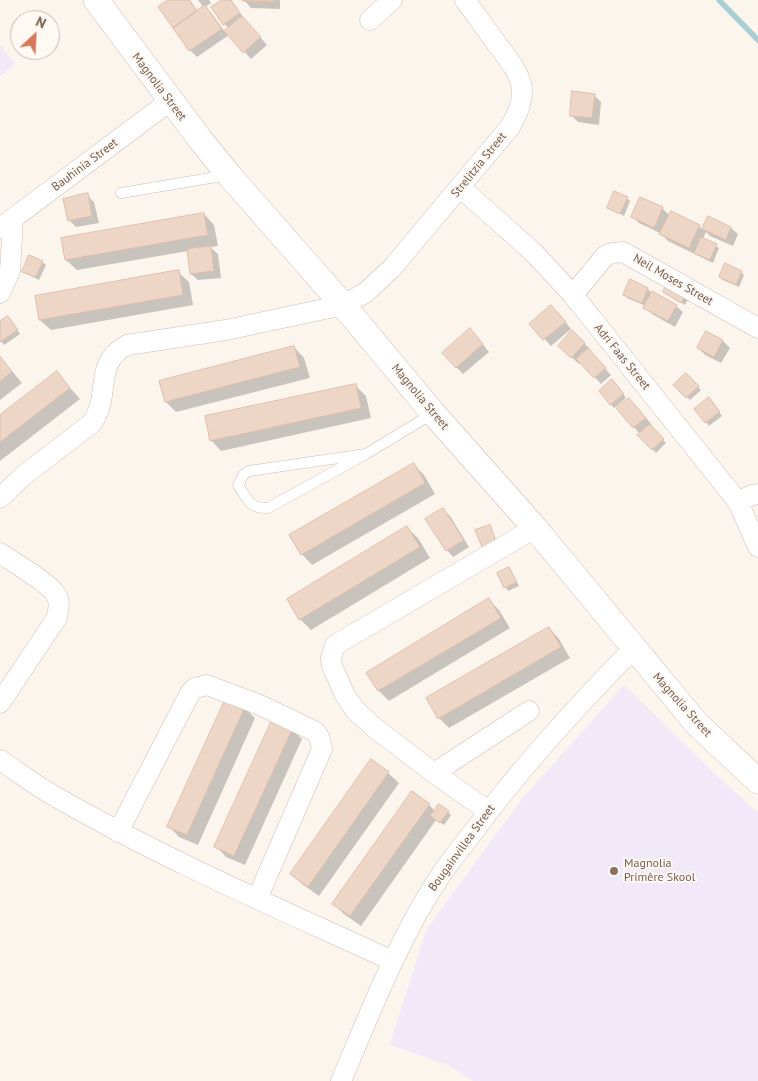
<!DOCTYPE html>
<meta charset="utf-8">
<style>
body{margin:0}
#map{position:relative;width:758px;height:1081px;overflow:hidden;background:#fbf5ed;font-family:"PT Sans",sans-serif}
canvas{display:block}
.north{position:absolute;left:10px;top:10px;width:50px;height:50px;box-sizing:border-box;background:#fef9f3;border:1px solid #c7bbb2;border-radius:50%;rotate:25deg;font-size:14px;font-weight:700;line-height:20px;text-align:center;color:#755d51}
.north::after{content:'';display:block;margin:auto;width:18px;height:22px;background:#d8785f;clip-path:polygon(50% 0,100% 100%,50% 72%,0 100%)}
</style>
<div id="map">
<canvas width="758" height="1081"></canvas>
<div class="north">N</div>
</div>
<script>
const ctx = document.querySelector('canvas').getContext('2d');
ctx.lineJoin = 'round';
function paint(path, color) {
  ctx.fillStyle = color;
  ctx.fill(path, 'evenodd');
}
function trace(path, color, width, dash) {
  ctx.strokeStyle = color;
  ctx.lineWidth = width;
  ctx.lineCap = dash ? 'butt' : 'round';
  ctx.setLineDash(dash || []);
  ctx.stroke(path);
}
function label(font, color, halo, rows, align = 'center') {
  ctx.font = font + ' "PT Sans",sans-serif';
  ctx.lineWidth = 4;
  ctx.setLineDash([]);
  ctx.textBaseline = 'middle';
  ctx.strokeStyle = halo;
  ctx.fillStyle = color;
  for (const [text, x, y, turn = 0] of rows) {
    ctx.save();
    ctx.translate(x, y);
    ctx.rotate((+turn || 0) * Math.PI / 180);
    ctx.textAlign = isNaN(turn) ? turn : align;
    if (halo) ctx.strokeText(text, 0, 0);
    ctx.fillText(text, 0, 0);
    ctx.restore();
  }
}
const education = new Path2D(`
 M0,44L15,64L0,76Z
 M624,685L730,788L758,812V1081H473L448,1065L390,1045L426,930L522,799Z`);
const shadow = new Path2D(`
 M170,0H190L198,12L204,8L198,0H209L211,3L205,7L212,14L225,32L229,28L224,24V0H231L246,21L267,45L251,59L229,35L197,57L190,50Z
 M244,0H280V9L251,8Z
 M594,95L601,102L599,125L578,122L571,115Z
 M87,195L94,202L99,223L76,227L69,220Z
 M627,198L630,201L624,216L608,207Z
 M641,198L662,208L670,216L699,226L703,230L708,218L731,228L738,234L733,246L710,236L706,232L703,239L719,248L713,263L668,241L660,233L639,223L632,216Z
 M204,214L214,225L218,246L210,247L218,254L221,278L198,280L191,274L188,251L77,270L66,260Z
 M42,262L46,265L39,280L27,274L24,271Z
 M178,272L189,282L193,305L51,330L40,320L36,297Z
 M741,272L744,275L739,287L723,280L720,277Z
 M648,289L652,294L676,306L683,312L675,327L652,314L645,307L646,306L627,298L624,294Z
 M664,292L688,299L685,305Z
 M558,313L571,329L551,346L531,324Z
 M11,321L20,334L4,345L0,340V323Z
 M572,332L591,350L590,352L611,375L601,384L581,362L579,364L566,352Z
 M707,332L723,341L730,348L721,363L705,355L699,348Z
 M477,337L489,352L463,374L456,367Z
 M294,347L304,358L310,378L176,412L166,402Z
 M0,357L22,383L0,400Z
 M57,373L80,399L0,461V416Z
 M686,374L701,390L690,400L675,385Z
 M615,384L626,398L614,408L600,391Z
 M355,385L366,396L371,418L221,451L211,440Z
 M712,402L722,416L709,426L696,409Z
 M636,406L652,425L650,426L666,443L656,453L618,408Z
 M414,465L424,475L435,494L312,565L302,554Z
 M443,510L450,516L469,547L453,557L447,550Z
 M407,528L418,538L430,558L311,630L300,619L288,599Z
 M509,568L519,586L508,591L498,573Z
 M489,600L499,610L510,628L389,701L379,691L368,673Z
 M549,628L559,639L570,658L449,728L439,718Z
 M245,708L255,718L198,845L179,837L169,826Z
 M292,729L302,739L245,865L226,857L216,846Z
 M372,761L388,773L399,783L319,896L302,884L292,874Z
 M429,805L435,811L448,812L451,815L444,825L436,820L361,926L344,914L334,904Z`);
const stream = new Path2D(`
 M719,0L758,40`);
const building = new Path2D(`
 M168,0H189L197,11L173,28L158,7Z
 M222,0H231L240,13L223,25L211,7Z
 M243,0H274V2L243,1Z
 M205,5L222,29L189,51L173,28Z
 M242,16L261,37L243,53L224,31Z
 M572,91L595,94L592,118L570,116Z
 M614,191L628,197L620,214L607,208Z
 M88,193L92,216L68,221L63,199Z
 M640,197L663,207L654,228L631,217Z
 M671,211L700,225L689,248L659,234Z
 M204,213L208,235L65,260L61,238Z
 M708,216L731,227L726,240L702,229Z
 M701,237L717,244L710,260L694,253Z
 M211,246L214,271L190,274L187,249Z
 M29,255L43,261L36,277L22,272Z
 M725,263L742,271L736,285L719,277Z
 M179,270L183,295L39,320L35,296Z
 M630,279L648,288L642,303L623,295Z
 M667,284L686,295L681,303L663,292Z
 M652,291L677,305L668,321L643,308Z
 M551,305L566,322L543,340L529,324Z
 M8,316L18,330L0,342V321Z
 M470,328L483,344L456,368L442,353Z
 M572,330L585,343L571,358L558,346Z
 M706,331L723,340L714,357L697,348Z
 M294,346L300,367L165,402L159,381Z
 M588,348L606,368L594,378L576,359Z
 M0,356L12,372L0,381Z
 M57,371L70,388L0,442V415Z
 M686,373L699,386L686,398L673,385Z
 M612,379L624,394L610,405L599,391Z
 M356,384L361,408L210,441L205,416Z
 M709,397L720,412L705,423L694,409Z
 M629,398L646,418L633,428L616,408Z
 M650,424L664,439L652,450L637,435Z
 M414,463L425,483L301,555L289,535Z
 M443,508L464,540L446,551L425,519Z
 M490,525L496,541L482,547L475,530Z
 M407,526L420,547L299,620L287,599Z
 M509,567L517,582L504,588L497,573Z
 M489,598L501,618L378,691L366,673Z
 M549,627L561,647L438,719L426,698Z
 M226,698L245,707L187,835L167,827Z
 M273,718L293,728L234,856L214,847Z
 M371,759L389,772L308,887L290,874Z
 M412,791L430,804L350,916L332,904Z
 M439,804L449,811L440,823L430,816Z`);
const service = new Path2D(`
 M121,193L228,175
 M366,454L268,508C249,509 247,498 238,485L244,474L249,471L366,454L432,414`);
const minor = new Path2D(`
 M370,20L392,0
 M461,188L533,252L573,295L738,502L758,547
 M0,228L170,101
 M0,293L10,271L13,219
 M573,295L605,256L612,253L623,252L758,328
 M0,498L23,476L92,423C112,394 92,364 127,345L226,330L343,305L365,293L392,268L510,127C533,89 520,75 497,44C486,29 476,15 465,0
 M738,502L752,495L758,494
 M0,553C13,562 47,582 55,593C61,601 59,610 56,619L0,703
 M0,760C17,771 33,784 51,794C161,858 278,908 393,961
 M434,773L529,711
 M488,811L434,773L376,729L355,710L345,695L332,666L331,658L335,645L535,528
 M118,832L190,693L195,688L207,685L260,705L316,732L320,739L322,749L257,899
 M341,1081C371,1011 399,937 442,873C452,859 463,845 474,831C522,766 577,706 633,649`);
const tertiary = new Path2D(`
 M96,0L199,138L229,175L343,305L433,413L535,528L697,724L758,781`);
const markers = [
 [614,871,5,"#8d6e63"]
];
const streetNames = [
 ["Magnolia Street",159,87,53],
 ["Bauhinia Street",85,165,-37],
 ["Strelitzia Street",479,165,-51],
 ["Neil Moses Street",673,280,30],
 ["Adri Faas Street",622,357,51],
 ["Magnolia Street",420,397,50],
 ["Magnolia Street",682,705,48],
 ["Bougainvillea Street",462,848,-54]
];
const educationNames = [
 ["Magnolia",624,864],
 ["Primêre Skool",624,878]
];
paint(education, '#f2e9f8');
paint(shadow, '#0003');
trace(stream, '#a9ced4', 5.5);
paint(building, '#eed6c7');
trace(building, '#dfbca9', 1);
trace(service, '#cdbeb3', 11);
trace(minor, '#cdbeb3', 21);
trace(tertiary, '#cdbeb3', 26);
trace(service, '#fff', 10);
trace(minor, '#fff', 20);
trace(tertiary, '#fff', 25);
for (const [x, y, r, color] of markers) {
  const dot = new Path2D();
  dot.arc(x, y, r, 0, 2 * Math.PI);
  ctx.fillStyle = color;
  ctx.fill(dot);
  trace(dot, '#fef9f3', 2);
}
label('12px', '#755d51', '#fef9f3', streetNames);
label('12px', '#785e54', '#fef9f3', educationNames, 'left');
</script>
